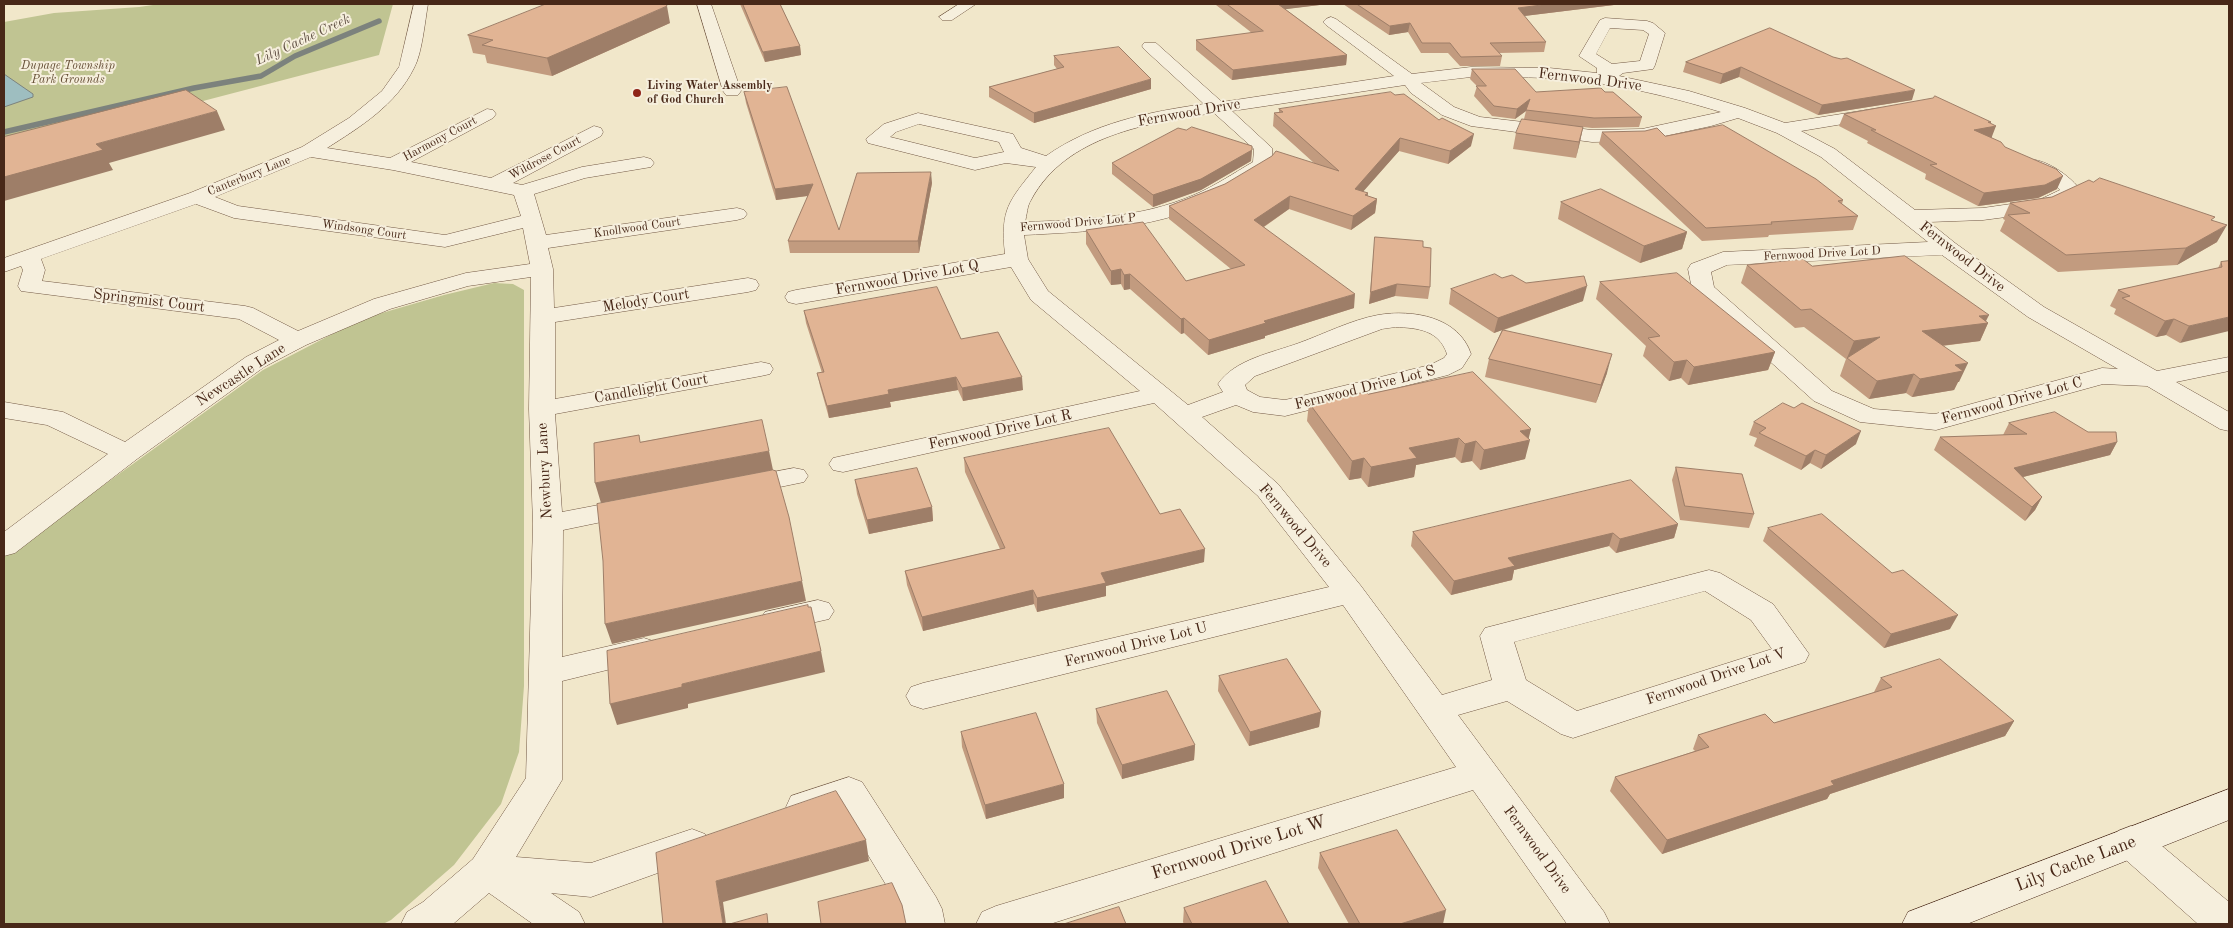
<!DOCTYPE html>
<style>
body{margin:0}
#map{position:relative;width:2233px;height:928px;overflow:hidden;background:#f1e7ca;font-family:"Old Standard TT",serif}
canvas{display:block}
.frame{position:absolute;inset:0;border:5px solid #482818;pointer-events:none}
</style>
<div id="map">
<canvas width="2233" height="928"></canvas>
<div class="frame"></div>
</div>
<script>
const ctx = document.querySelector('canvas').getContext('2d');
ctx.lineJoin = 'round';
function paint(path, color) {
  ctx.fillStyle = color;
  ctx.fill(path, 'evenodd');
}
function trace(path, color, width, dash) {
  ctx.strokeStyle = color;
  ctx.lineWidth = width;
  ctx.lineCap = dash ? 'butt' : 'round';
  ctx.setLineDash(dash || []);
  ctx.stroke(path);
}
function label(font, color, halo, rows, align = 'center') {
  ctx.font = font + ' "Old Standard TT",serif';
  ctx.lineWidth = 4;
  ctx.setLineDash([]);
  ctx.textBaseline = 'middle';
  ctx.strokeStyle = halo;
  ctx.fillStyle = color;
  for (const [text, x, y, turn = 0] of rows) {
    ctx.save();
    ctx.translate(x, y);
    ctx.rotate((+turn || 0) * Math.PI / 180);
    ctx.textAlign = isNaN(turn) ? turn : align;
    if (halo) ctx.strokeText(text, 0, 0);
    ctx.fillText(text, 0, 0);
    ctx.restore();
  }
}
const green = new Path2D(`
 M160,4H393L379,55L4,153V22L54,13L139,7Z
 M494,283L513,284L524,290V686L519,752L501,804L454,865L391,920L383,924H4V557L263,370L342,329L375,315L444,295Z`);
const water = new Path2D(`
 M4,74L33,94V97L4,107Z`);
const stream = new Path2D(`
 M4,132L194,88L261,76L295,56L379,21`);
const street = new Path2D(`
 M414,4H428C425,21 422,54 414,68C396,105 360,127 327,148L390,158L487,109L493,110L496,114L493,118L411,162L491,178L594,126L601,128L603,132L601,136L513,183L522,185L582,167L644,157L651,159L654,163L651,167L585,178L534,194L546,235L737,208L744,210L747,214L744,218L737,220L548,248L553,269L554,308L748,278L756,280L759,285L756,290L748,292L555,322V399L761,362L770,364L773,369L770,374L761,376L555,414L562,512L635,498L645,501L649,507L645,513L563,530L562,657L644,638L656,642L660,650L656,658L562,681V780L516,857L591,863L692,829L705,834L711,845L705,856L591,897L551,893L579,912L585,924H533L489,893L453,924H401L407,912L423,902L473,859L526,778L533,524L529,409L531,277L468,286L390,309L306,345L264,367L137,459L15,553L4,556V532L108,454L47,425L4,418V402L63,412L125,442L246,357L279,340L239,319L21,291L18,286L23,270L21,266L4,272V258L190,193L302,147L349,118L382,91L399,67ZM311,157L393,170L514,195L521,216L445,235L238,206L215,197ZM196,204L234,218L445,247L523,228L530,264L466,273L374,299L298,331L253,308L245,306L42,281L45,270L41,259Z
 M697,4H711L741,91L738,95H726L723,91Z
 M959,4H976L952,20H942L939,17Z
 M1331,17L1336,19L1412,74L1471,67L1549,68L1597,73V68L1579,56L1600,20L1605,18L1647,21L1653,23L1665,33L1655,65L1653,69L1623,73L1619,76L1689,91L1745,108L1785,123L1879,108L1885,109L1888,113L1885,117L1801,131L1835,149L1915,210L1983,208L2039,200L2060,190L2051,181L2022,168L2019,164L2022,160C2042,155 2071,176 2082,192L2079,196L2044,212L1983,220L1929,222L1955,243L2044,307L2157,371L2229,357V371L2176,382L2229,412V431L2220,429L2147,386L2103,384L1936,430L1860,422L1814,401L1695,294L1692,289L1688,269L1691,264L1723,252L1928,242L1821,157L1777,133L1738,118L1711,126L1642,141L1592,142L1471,126L1442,115L1411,93L1405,85L1232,111L1272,148L1273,164L1270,168C1249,180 1229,195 1207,204C1150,229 1086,232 1024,235L1028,259L1048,291L1188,405L1223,392L1218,384C1235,359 1272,353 1299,343C1324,334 1351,320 1378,315C1413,309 1459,317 1471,354L1462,368L1448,375L1285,416L1253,412L1236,405L1202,417L1278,484L1361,586L1442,695L1492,680L1480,636L1485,628L1709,570L1720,573L1773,604L1809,654L1805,662L1573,738L1561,734L1507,701L1458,715L1604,912L1610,924H1567L1473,790L1050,924H976L982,912L996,906L1456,767L1343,605L923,709L911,705L906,696L911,687L923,683L1329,587L1258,496L1154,403L843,472L833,470L829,464L833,458L1140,391L1031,300L1011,267L796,304L788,302L785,297L788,292L796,290L1005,254C1000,209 1009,201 1036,167L1006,163L975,170L868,143L866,139L884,124L918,113L1013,134L1021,148L1046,156C1093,123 1148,112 1204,104L1144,49L1142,46L1144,43H1156L1222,102L1394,76L1326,25L1323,22L1326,19ZM1610,28L1643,30L1649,34L1640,61L1612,64L1596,54ZM1471,77C1497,77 1522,77 1548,78C1606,81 1665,95 1721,112L1642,129L1592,130L1480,117L1454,107L1421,83ZM1214,113L1254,149L1253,162C1234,173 1215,186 1194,195C1141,218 1082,220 1025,222C1027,215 1027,206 1031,200C1066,135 1148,123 1214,113ZM919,124L999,142L1004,152L975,158L890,137L896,132ZM1942,255L2028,317L2118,369L2102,368L1935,414L1874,409L1832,391L1714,287L1711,272L1727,265ZM1396,327C1418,328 1439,330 1447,354L1444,358L1430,365L1285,400L1260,397L1247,390L1245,385L1255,376L1382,329ZM1705,591L1751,620L1772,649L1577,711L1526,680L1514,642Z
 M794,468L804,470L808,476L804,482L741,495L731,492L727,486L731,480Z
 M818,600L829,603L834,611L829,619L776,631L765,628L760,620L765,612Z
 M849,777L862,782L936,897L942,909L945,924H905L903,913L841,810L804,822L791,818L786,807L791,796Z
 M2131,826L2144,831L2229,902V924H2198L2118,853L2112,842L2118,831Z`);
const secondary = new Path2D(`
 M2229,789V820L1967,924H1902L1908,912Z`);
const wall = new Path2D(`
 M740,4H780L800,46L801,55L765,62Z
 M1216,4H1328L1285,9L1347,55L1346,65L1232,80L1196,50V40L1252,33L1216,5Z
 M1343,4H1622L1524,16L1546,42L1544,52L1499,53L1502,56L1500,66H1460L1448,53H1421L1408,32L1389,35Z
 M670,23L552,76L487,63L485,55L473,53L468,35Z
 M1770,28L1912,100L1818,115L1739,77L1720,84L1683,72L1686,62Z
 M1054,56L1151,89L1034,123L989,97V87L1057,69L1054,65Z
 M1472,69L1536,92H1605L1642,117L1639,127L1592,128L1583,127L1576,158L1513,149L1516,133L1524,119L1526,111L1515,119L1492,116L1474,96L1477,86L1470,79Z
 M744,92L839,230L932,183L919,253H790L788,241L808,196L776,200L746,103Z
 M1279,109L1471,146L1448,164L1399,151L1363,191L1368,196L1377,199L1375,213L1351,230L1289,209L1264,227L1354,308L1265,336V338L1208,355L1184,333L1181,334L1130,289L1124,290L1121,284L1111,285L1086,244V230L1186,281L1231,269L1169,219V206L1314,163L1273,126L1274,113L1279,112Z
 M1844,114L1991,122L1990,123L1992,138L2005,147L2057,189L2038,198L1978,206L1925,179L1926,174L1867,143L1868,141L1839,126Z
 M1186,130L1252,146L1251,161L1201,190L1153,207L1112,174V163Z
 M1602,132L1665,136L1843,200L1842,204L1858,216L1853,230L1769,235L1768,237L1702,241L1599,144Z
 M2093,182L2213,221L2217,242L2177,265L2058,272L2000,231L2005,220L2003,219L2010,203L2052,197Z
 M1561,202L1687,232L1682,249L1640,263L1558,219Z
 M1375,237L1423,247L1430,287L1428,299L1395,296L1369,304Z
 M2229,261L2180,343L2166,335L2156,337L2114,314L2116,309L2110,306L2118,290L2218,268L2221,262Z
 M1747,265L1812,266L1986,321L1988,323L1980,341L1942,346L1959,382H1958L1954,390L1912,397L1906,393L1869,399L1840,376L1846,359L1804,327L1795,328L1741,283Z
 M1502,278L1526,283L1583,301L1504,330L1607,373L1596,403L1485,377L1489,359L1502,330L1494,333L1449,304L1451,289Z
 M1600,282L1775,352L1768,370L1688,385L1681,378L1669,381L1643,356L1646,346L1596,299Z
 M804,311L961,339L1023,390L963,401L958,390L890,402L891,407L829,418L820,386L817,373H822L806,323Z
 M1368,394L1528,439L1525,459L1480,470L1472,461L1461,463L1455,457L1416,465L1414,477L1368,487L1361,478L1349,480L1307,421L1309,403Z
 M1754,422L1856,444L1821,469L1810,463L1801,470L1754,446L1757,438L1749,435Z
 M2009,423L2088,432L2117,442L2110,455L2023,477L2042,497L2035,510L2025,521L1934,450L1940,437L2003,435Z
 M964,458L1160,514L1204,562L1106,586V596L1037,612L1034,604L923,631L907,585L905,571L1000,549L965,472Z
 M1676,467L1754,514L1749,528L1680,520L1672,480Z
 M855,480L932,507L933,521L869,534L857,494Z
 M1678,524L1674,538L1616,553L1609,546L1514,570L1512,580L1451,595L1411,546L1413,532Z
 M1768,528L1950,629L1884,648L1763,541Z
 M1219,676L1321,712L1319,727L1249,746L1218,691Z
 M1881,678L2014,721L2005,736L1830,794L1827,799L1662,854L1610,791L1615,777L1695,751L1693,749L1698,735L1774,723L1875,692H1874Z
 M1096,709L1195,745L1194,760L1122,779L1097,723Z
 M961,732L1064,798L986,819L962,747Z
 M1320,853L1443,924H1349L1318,868Z
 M1184,908L1289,924H1184L1183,922Z`);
const shadedWall = new Path2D(`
 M1280,4H1328L1279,10Z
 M1549,4H1622L1516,17L1518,8Z
 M667,6L670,23L552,76L547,58Z
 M1410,23L1408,32L1389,35L1390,26Z
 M800,46L801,55L765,62L763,52Z
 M1347,55L1346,65L1232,80L1233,70Z
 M1741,67L1739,77L1720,84L1723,74Z
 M1151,79V89L1034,123V113Z
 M1915,90L1912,100L1818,115L1822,105Z
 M1530,99L1526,111L1515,119L1517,109Z
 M217,111L225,130L109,163L113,170L4,201V177L96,144Z
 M1988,122H1991L1988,127L1996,126L1991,139L1974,130Z
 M1583,127L1580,142L1576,158L1579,142Z
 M1474,134L1471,146L1448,164L1450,151Z
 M1400,138L1399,151L1354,202L1355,189Z
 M1252,150L1251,161L1201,190L1153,207V195Z
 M931,172L932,183L919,253L918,241Z
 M2063,176L2057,189L2038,198L1978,206L1984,193Z
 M813,184L814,195L776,200L775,189Z
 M1368,193L1367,206L1377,199L1375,213L1351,230L1353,216L1365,195Z
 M1290,196L1289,209L1253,234L1254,220Z
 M2227,225L2217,242L2177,265L2186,248Z
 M1687,232L1682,249L1640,263L1644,246Z
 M1121,269V284L1111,285V271Z
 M1130,274V289L1124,290V275Z
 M1397,284L1395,296L1369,304L1371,292Z
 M1587,286L1583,301L1494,333L1498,318Z
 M1355,294L1354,308L1265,336V338L1208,355L1209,340L1264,321Z
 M1989,315L1985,323H1988L1980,341L1914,349L1922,331L1979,316Z
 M2229,317V331L2180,343L2189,326Z
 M1184,318V333L1181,334V319Z
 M2174,319L2166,335L2156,337L2165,321Z
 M1880,337L1847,358L1854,341Z
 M1775,352L1768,370L1688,385L1694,367Z
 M1612,354L1607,373L1596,403L1601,385Z
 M1687,360L1681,378L1669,381L1674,362Z
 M1968,363L1959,382H1958L1954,390L1912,397L1920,379L1955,365Z
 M1914,374L1906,393L1869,399L1877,381Z
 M956,377L958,390L890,402L891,407L829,418L827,406L888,390Z
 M1022,377L1023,390L963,401L962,388Z
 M1531,429L1528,441L1530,440L1525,459L1480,470L1484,450L1520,431Z
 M1861,431L1856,444L1821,469L1826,455Z
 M1459,438L1455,457L1416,465L1414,477L1368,487L1371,467L1409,448Z
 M1476,441L1472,461L1461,463L1465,444Z
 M2117,442L2110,455L2007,481L2014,468Z
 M1815,450L1810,463L1801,470L1806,456Z
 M769,451L773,470L601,503L595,483Z
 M1364,458L1361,478L1349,480L1352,461Z
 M2042,497L2035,510L2025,521L2032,507Z
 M932,507L933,521L869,534L867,520Z
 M1678,524L1674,538L1616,553L1620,539Z
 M1613,533L1609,546L1514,570L1512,580L1451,595L1454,581L1508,558Z
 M1205,549L1204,562L1106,586V596L1037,612V598L1101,573Z
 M802,581L806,601L612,644L605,624Z
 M1033,590L1034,604L923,631L922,617Z
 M1958,615L1950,629L1884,648L1891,634Z
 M821,651L825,672L688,704V708L617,725L610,704L682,684Z
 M1321,712L1319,727L1249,746L1250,732Z
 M2014,721L2005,736L1830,794L1827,799L1662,854L1667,840L1831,781Z
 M1195,745L1194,760L1122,779V765Z
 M1064,784V798L986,819L985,805Z
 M866,840L869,861L723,902L726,924H723L716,881Z
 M1446,910L1443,924H1400Z`);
const building = new Path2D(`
 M546,4H666L667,6L547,58L482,45L493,40L468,35Z
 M743,4H780L800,46L763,52Z
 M1227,4H1278L1347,55L1233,70L1196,40L1263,31Z
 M1357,4H1549L1518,8L1546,42L1490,43L1502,56L1461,57L1450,43H1422L1410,23L1390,26Z
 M1770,28L1833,57L1841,59L1847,58L1915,90L1822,105L1741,67L1723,74L1686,62Z
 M1119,47L1151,79L1034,113L989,87L1064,67L1054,56Z
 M1472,69H1515L1536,92L1601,88L1605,92H1613L1642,117L1594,118L1526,110L1530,99L1517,109L1494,106L1476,86H1486Z
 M787,87L839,230L857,173L931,172L918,241H788L813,184L775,189L744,92Z
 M186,90L217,111L96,144L103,150L4,177V137Z
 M1391,92L1395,95L1404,94L1439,120L1442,118L1474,134L1450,151L1400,138L1355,189L1368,193L1365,195L1377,199L1353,216L1290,196L1254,220L1355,294L1264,321L1266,323L1209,340L1184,318L1181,319L1130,274L1124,275L1121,269L1111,271L1086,230L1143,222L1186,281L1245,265L1169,206L1225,184L1272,156L1276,151L1339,171L1274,113L1283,112L1279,109Z
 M1935,96L1991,122H1988L1996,126L1974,130L2001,142L2005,147L2056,169L2063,176L2045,185L1984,193L1930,165L1937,164L1871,130H1876L1844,114L1933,98Z
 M1522,119L1583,127L1579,142L1516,133Z
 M1723,125L1816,179L1843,200L1838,201L1858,216L1771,222L1772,224L1706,228L1602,132L1645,131L1657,128L1665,136Z
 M1192,127L1252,146V150L1201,179L1153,195L1112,163L1178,128L1186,130Z
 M2100,178L2215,217L2211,220L2227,225L2186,248L2066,255L2008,215L2030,213L2010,203L2052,197L2089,180L2093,182Z
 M1601,189L1687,232L1644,246L1561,202Z
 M1375,237L1423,241V247L1431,248L1430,287L1397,284L1371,292Z
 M1905,256L1989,315L1979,316L1988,323L1922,331L1968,363L1955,365L1963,371L1920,379L1914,374L1877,381L1847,358L1880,337L1854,341L1811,309L1801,310L1747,265L1803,259L1812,266Z
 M2229,261V317L2189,326L2174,319L2165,321L2122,298L2130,296L2118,290L2222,267L2221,262Z
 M1677,273L1775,352L1694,367L1687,360L1674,362L1648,338L1660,336L1600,282Z
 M1495,274L1502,278L1512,275L1526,283L1584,276L1587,286L1498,318L1451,289Z
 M937,287L961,339L998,332L1022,377L962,388L956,377L888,390L889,394L827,406L817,373L824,372L804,311Z
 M1503,330L1612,354L1601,385L1489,359Z
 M1473,372L1531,429L1520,431L1530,440L1484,450L1476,441L1465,444L1459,438L1409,448L1417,458L1371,467L1364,458L1352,461L1309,403L1366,392L1368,394Z
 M1783,403L1794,408L1802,403L1861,431L1826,455L1815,450L1806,456L1759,433L1766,428L1754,422Z
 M2055,412L2088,432H2116L2117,442L2014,468L2042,497L2032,507L1940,437L2027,434L2009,423Z
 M762,420L769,451L595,483L594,443L639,435L640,442Z
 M1109,428L1160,514L1180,509L1205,549L1101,573L1106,583L1037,598L1033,590L922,617L905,571L1005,548L964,458Z
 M1676,467L1742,474L1754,514L1685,506Z
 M917,468L932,507L867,520L855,480Z
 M773,470L776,471L789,517L802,581L605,624L603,561L597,504Z
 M1631,480L1678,524L1620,539L1613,533L1508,558L1515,566L1454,581L1413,532Z
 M1822,514L1892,573L1903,570L1958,615L1891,634L1768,528Z
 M808,605V607H811L821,651L682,684V687L610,704L607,651Z
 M1287,659L1321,712L1250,732L1219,676Z
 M1940,659L2014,721L1831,781L1834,785L1667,840L1615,777L1709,747L1698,735L1765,714L1774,723L1892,687L1881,678Z
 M1167,691L1195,745L1122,765L1096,709Z
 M1036,713L1064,784L985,805L961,732Z
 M836,791L866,840L716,881L723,924H663L656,853Z
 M1397,830L1446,910L1400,924H1360L1320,853Z
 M1266,881L1289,924H1192L1184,908Z
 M892,883L902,905L906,924H821L818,902Z
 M1119,907L1126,924H1064Z
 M767,914L768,924H730Z`);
const markers = [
 [637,93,5,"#8f2418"]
];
const farParknames = [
 ["Dupage Township",68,66],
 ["Park Grounds",68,80]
];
const farPoinames = [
 ["Living Water Assembly",647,86],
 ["of God Church",647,100]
];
const farStreetnames = [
 ["Harmony Court",440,139,-28],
 ["Wildrose Court",545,158,-28],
 ["Canterbury Lane",249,176,-22],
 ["Fernwood Drive Lot P",1078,223,-5],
 ["Knollwood Court",637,228,-8],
 ["Windsong Court",364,230,8],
 ["Fernwood Drive Lot D",1822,254,-3]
];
const farWaternames = [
 ["Lily Cache Creek",303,40,-25]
];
const streetNames = [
 ["Fernwood Drive",1590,80,7],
 ["Fernwood Drive",1189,113,-10],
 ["Fernwood Drive",1962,257,38],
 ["Fernwood Drive Lot Q",907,278,-10],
 ["Springmist Court",149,301,7],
 ["Melody Court",646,301,-9],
 ["Newcastle Lane",241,375,-33],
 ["Fernwood Drive Lot S",1365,388,-14],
 ["Candlelight Court",651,389,-10],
 ["Fernwood Drive Lot C",2012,401,-15],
 ["Fernwood Drive Lot R",1000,430,-12],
 ["Newbury Lane",545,471,-93],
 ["Fernwood Drive",1295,526,50],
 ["Fernwood Drive Lot U",1136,645,-14],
 ["Fernwood Drive Lot V",1716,677,-19],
 ["Fernwood Drive",1537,850,54]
];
const nearStreetnames = [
 ["Fernwood Drive Lot W",1239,848,-17],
 ["Lily Cache Lane",2076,864,-21]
];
paint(green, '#c0c492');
paint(water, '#9ebec0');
trace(water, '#7c827d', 1);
trace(stream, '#7c827d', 5.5);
trace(street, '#725844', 1);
trace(secondary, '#482818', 1);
paint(street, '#f6efdd');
paint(secondary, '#f6efdd');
paint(wall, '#c29b7f');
paint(shadedWall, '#9e7e68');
paint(building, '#e1b494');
trace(building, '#9e7e68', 1);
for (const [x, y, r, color] of markers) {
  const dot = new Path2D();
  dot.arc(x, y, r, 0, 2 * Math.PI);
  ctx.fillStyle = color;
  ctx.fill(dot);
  trace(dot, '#f6efdd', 2);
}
label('italic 12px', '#664f36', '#f6efdd', farParknames);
label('bold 12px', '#482818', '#f6efdd', farPoinames, 'left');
label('12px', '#482818', '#f6efdd', farStreetnames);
label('italic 14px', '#5e4e42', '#f6efdd', farWaternames);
label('15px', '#482818', '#f6efdd', streetNames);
label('18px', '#482818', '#f6efdd', nearStreetnames);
</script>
